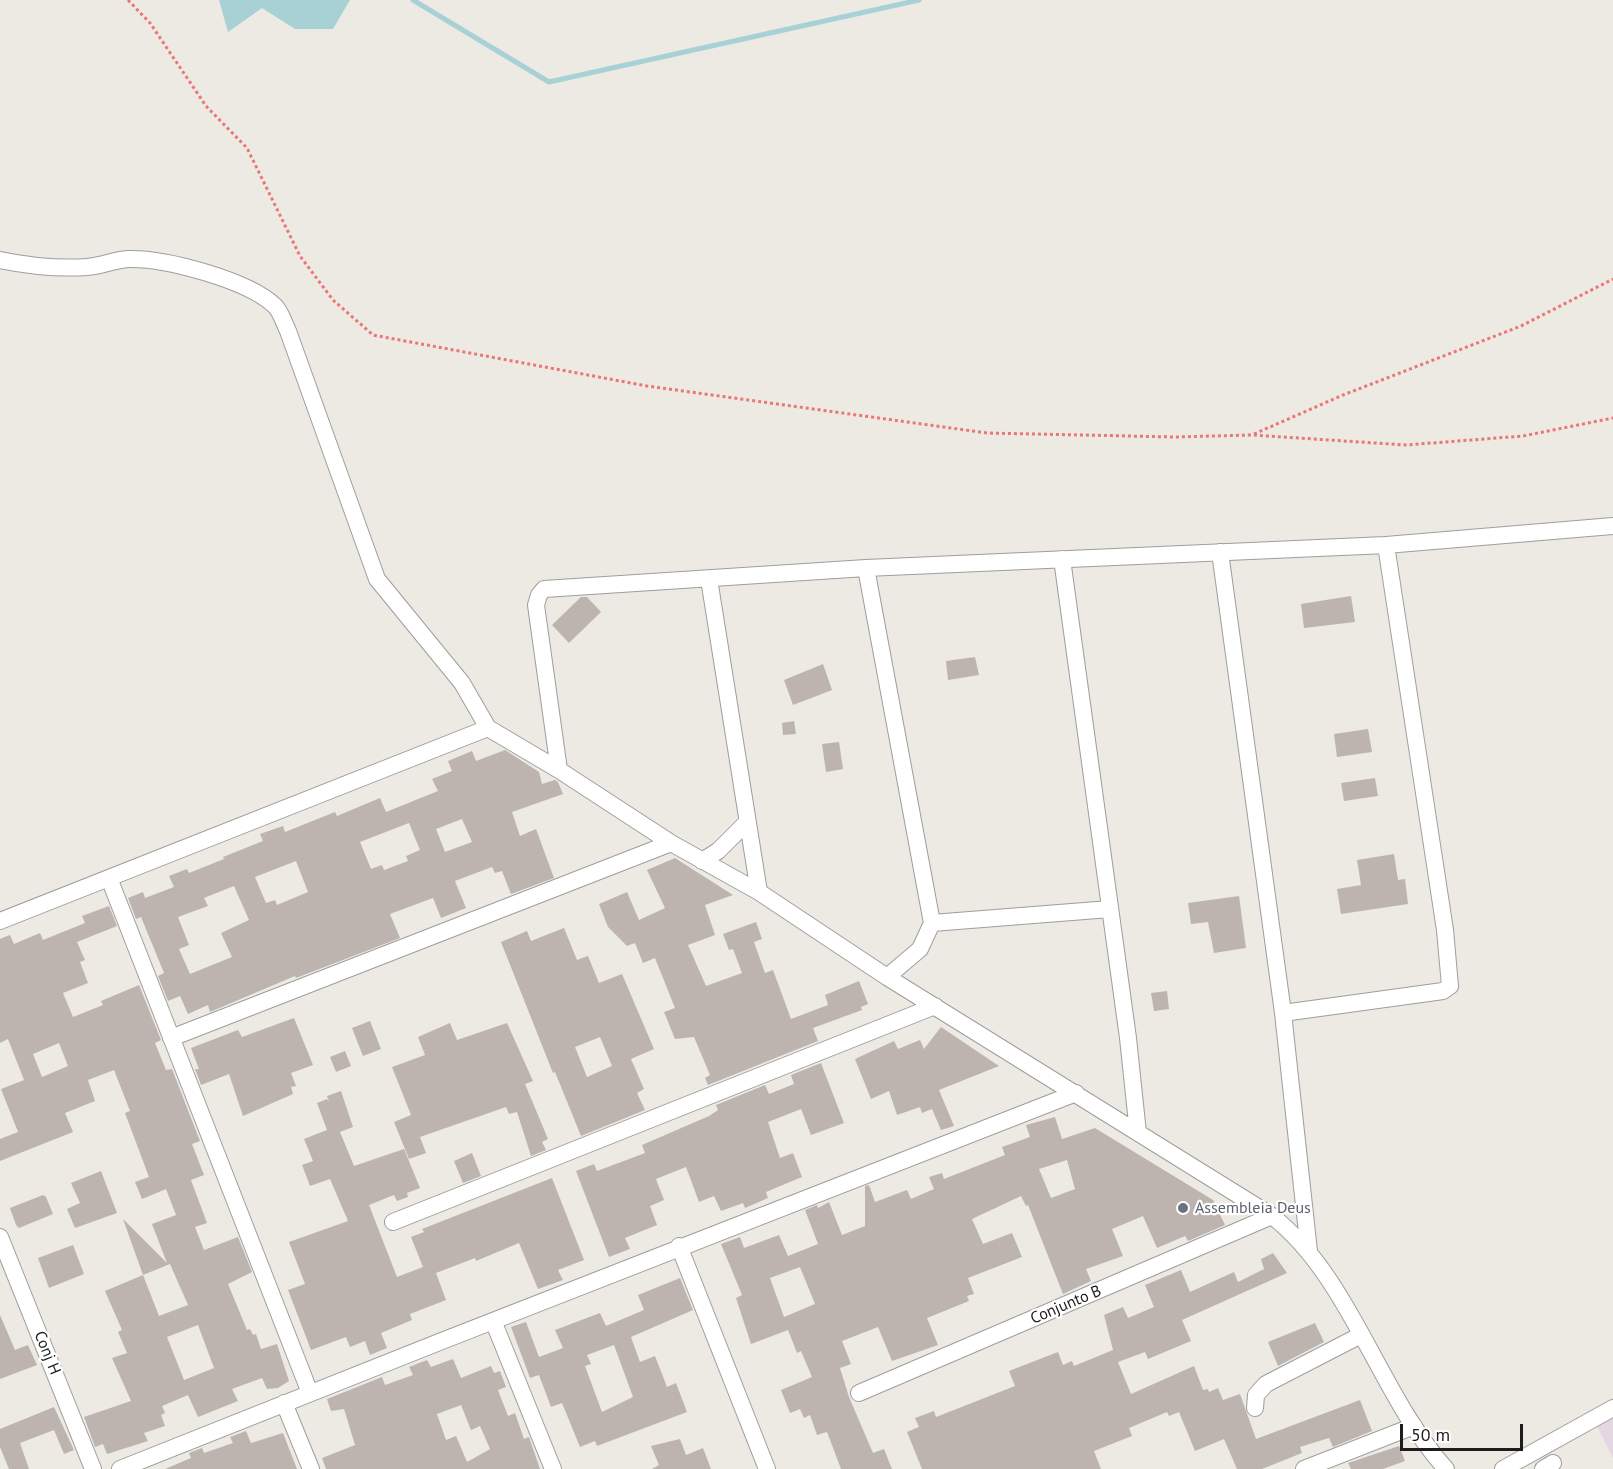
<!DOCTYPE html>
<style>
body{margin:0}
#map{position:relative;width:1613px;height:1469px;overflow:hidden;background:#ede9e3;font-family:"PT Sans",sans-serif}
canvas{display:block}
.scale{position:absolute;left:1400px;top:1424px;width:123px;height:27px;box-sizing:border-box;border:3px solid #1d1d1d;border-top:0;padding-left:8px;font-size:18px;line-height:21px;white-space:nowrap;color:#1d1d1d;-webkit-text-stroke:4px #fff;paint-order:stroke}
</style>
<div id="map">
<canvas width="1613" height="1469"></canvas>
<div class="scale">50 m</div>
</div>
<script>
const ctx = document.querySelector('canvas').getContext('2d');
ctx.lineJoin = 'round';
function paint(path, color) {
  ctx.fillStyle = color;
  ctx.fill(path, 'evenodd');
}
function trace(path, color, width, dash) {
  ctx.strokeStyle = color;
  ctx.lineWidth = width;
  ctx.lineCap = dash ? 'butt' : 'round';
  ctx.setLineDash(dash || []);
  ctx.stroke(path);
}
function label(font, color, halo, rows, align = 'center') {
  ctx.font = font + ' "PT Sans",sans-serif';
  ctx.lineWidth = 4.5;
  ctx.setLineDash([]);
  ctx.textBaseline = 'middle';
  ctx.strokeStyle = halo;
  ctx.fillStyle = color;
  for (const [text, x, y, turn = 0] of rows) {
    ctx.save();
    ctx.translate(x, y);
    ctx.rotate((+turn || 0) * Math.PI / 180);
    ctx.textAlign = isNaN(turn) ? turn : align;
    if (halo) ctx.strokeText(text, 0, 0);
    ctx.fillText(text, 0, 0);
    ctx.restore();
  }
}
const industrial = new Path2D(`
 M1613,1417V1458L1597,1426Z`);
const water = new Path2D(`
 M219,0H350L333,29H295L262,8L228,32Z`);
const stream = new Path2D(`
 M413,0L549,82L919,0`);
const building = new Path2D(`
 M1351,596L1355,622L1304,628L1301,604Z
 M581,597H587L601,612L569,643L552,625Z
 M975,657L979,675L948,680L946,661Z
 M823,664L832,690L793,705L784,680Z
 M794,721L796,734L783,735L782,723Z
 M1368,729L1372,752L1337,757L1334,734Z
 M839,742L843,769L826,772L822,744Z
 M505,750L539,772L542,784L555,780L558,782L563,794L512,812L520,836L536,829L554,878L511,894L502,871L495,873L492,867L455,881L466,908L441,918L433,898L390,914L400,938L296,978L295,976L210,1012L208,1005L188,1014L180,996L168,1001L158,976L164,973L141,917L136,919L128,898L143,892L145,898L174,887L169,876L187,869L189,873L224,859L223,857L263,841L260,834L283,826L285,832L335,812L337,816L380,798L386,812L438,791L432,779L452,771L448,761L472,751L476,761ZM462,819L472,842L445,852L436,829ZM409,823L420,850L406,856L408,861L384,870L382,865L371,869L360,842ZM296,861L308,892L277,905L275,900L266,903L255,877ZM234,886L249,920L221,933L232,957L190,974L179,949L189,945L178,917L208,906L204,898Z
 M1375,778L1378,796L1344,801L1341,783Z
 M1394,854L1398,880L1405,879L1408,904L1341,914L1337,889L1361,885L1357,860Z
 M675,858L733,895L705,905L715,935L688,945L706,986L742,973L733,949L729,950L723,934L756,922L762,939L754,942L765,973L773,970L791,1019L828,1005L825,995L859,981L868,1004L861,1007L862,1010L813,1028L818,1041L708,1085L705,1078L710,1075L694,1037L675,1039L664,1012L675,1008L655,958L643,963L635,943L627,946L608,927L599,904L627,892L639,920L665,908L647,870Z
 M1239,896L1246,948L1214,953L1208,922L1191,924L1188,903Z
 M109,906L117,926L77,942L85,960L80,962L88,983L63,993L73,1017L103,1005L101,1001L139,985L161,1040L155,1043L166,1070L172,1069L200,1141L192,1144L204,1175L191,1180L207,1223L195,1227L204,1250L238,1237L252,1272L228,1284L247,1330L250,1329L253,1335L256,1334L261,1349L277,1344L289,1381L278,1388L267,1389L262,1378L232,1389L238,1401L198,1417L188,1395L162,1406L165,1413L161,1415L165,1426L144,1433L148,1441L107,1454L103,1444L95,1447L84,1417L131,1401L112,1358L127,1353L118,1332L122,1330L105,1291L143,1275L159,1316L188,1305L170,1264L143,1275L123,1219L167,1263L152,1224L176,1215L166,1189L142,1199L135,1182L149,1177L125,1113L130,1111L114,1070L88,1080L95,1101L65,1113L73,1132L0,1161V1139L18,1132L1,1089L24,1080L8,1039L0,1043V939L10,935L14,944L40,933L43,940L85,923L82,916ZM59,1043L68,1066L42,1077L33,1054ZM198,1325L214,1368L184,1380L167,1337Z
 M564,928L577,960L588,956L599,983L622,974L654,1049L631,1059L644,1089L637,1093L645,1110L581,1136L555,1072L553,1073L501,942L527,931L531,941ZM600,1037L612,1066L587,1077L575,1047Z
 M1167,991L1169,1009L1154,1011L1151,993Z
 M294,1018L313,1065L291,1073L296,1086L291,1087L293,1094L243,1116L229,1074L201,1085L195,1069H199L191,1048L238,1030L242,1037Z
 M370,1021L381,1049L363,1056L352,1028Z
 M450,1023L457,1040L507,1023L533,1081L525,1084L548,1139L542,1142L546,1150L531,1156L517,1112L509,1114L506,1107L420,1137L426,1153L409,1159L394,1122L411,1115L392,1067L425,1055L418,1037Z
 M941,1027L999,1066L939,1090L954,1126L941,1130L932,1109L922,1113L920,1107L897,1115L889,1091L871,1099L855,1059L894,1041L898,1049L920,1040L924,1049Z
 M345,1051L351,1066L336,1072L330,1057Z
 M821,1063L844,1123L811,1135L801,1109L768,1122L780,1158L793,1153L802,1177L766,1192L768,1198L745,1208L743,1203L721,1211L714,1196L699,1202L686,1167L656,1179L664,1200L650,1206L657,1225L625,1238L630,1249L609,1257L576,1171L594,1164L597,1171L645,1153L642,1145L709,1116L718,1110L716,1105L765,1085L769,1094L794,1084L791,1075Z
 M341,1091L353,1127L340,1132L354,1166L404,1149L420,1188L407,1193L408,1197L397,1201L394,1195L369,1205L397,1277L423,1267L411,1237L424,1232L422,1229L552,1178L584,1260L558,1270L563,1280L538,1289L519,1243L476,1261L475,1258L436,1273L446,1300L410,1314L412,1320L381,1333L387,1348L370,1355L365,1341L350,1347L346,1337L311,1350L288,1290L305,1284L289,1242L348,1221L330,1179L310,1186L302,1165L313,1161L304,1139L327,1130L317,1103L327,1099L329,1102L327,1096Z
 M1055,1117L1062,1139L1095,1128L1213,1200L1225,1225L1188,1241L1185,1236L1157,1248L1143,1216L1112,1229L1123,1256L1086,1269L1091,1281L1063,1294L1028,1205L1026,1206L1021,1196L972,1219L983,1244L1012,1233L1022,1257L968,1278L974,1294L967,1296L969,1301L927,1318L938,1345L892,1361L878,1327L842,1341L851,1364L840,1368L849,1397L873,1453L884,1449L892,1469H841L827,1432L817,1435L810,1415L804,1418L800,1409L790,1413L781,1390L812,1377L801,1351L797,1353L788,1330L751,1344L736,1298L742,1295L721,1244L740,1237L744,1248L779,1235L788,1256L818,1244L805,1210L817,1205L818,1208L829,1202L842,1235L865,1226V1186L869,1185L875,1202L907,1190L911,1199L934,1189L929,1177L942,1173L944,1179L1005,1155L1002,1147L1030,1137L1026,1125ZM1067,1160L1075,1189L1051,1198L1039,1169ZM800,1267L815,1304L784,1317L770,1278Z
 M472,1153L481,1176L463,1183L454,1161Z
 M101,1171L117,1213L75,1228L67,1209L80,1203L71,1183Z
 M43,1195L46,1197L53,1214L19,1228L16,1225L10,1208Z
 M73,1245L84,1274L49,1288L38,1258Z
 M1273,1253L1287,1273L1182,1320L1191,1341L1148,1359L1145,1352L1118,1362L1131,1394L1194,1366L1203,1390L1208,1389L1209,1392L1218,1388L1223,1400L1240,1394L1256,1439L1360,1400L1372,1431L1333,1447L1329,1438L1300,1447L1302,1453L1262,1469H1237L1224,1439L1195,1451L1179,1412L1169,1416L1167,1412L1129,1428L1132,1436L1094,1451L1101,1469H922L907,1432L919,1427L915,1418L934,1411L936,1417L1015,1386L1009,1371L1058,1352L1063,1365L1072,1361L1074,1366L1113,1350L1104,1315L1123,1307L1128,1318L1154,1307L1145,1285L1181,1270L1190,1292L1234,1272L1238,1282L1264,1269L1261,1259Z
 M680,1278L693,1310L631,1337L640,1362L655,1356L667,1387L676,1383L687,1412L597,1446L595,1441L580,1447L562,1403L551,1407L539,1375L530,1378L511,1327L526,1322L539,1357L563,1348L555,1330L600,1313L606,1326L644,1310L638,1295ZM614,1345L633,1397L602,1412L585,1366L591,1364L587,1355Z
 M0,1315L15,1350L28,1345L37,1365L0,1379Z
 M1315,1323L1324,1342L1278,1366L1268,1342Z
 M453,1359L461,1378L491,1366L494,1373L500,1371L506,1387L498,1390L508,1416L515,1413L524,1439L529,1437L540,1469H326L322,1458L355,1445L344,1409L331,1411L327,1399L382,1377L385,1385L413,1375L409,1367L427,1360L431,1367ZM461,1405L471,1430L480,1426L490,1449L467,1462L456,1436L446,1440L437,1414Z
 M54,1407L74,1450L64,1454L54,1430L20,1443L29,1469H9L0,1447V1429Z
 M246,1431L251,1443L283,1433L297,1469H165L191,1458L189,1453L202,1448L204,1453L233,1443L230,1437Z
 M680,1439L686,1455L703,1448L711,1469H652L659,1465L651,1446Z
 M1399,1446L1405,1461L1383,1469H1351L1348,1463Z`);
const path = new Path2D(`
 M128,0L150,23L206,106L247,148L300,256L333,300L373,335L647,386L987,433L1175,437L1252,435L1406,445L1523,436L1613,418
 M1254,434L1343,395L1521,326L1613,279`);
const minor = new Path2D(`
 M0,260C29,266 57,269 87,267C101,266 114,260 128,259C165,258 248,280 275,306C281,312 284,323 288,331L377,579L462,683L488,728L559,770L671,843L759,892L887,977L1272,1216C1351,1278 1379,1395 1446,1469
 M1220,552L1283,1013L1309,1251
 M1062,559L1128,1038L1138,1133
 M866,568L932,923L920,949L887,977
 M709,579L759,892
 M559,770L536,605L539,595L544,589L866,568L1386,545L1613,526
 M702,861L718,851L747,822
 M109,878L310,1393
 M0,921L488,728
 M932,923L1110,909
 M1283,1013L1443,991L1450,986L1445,930L1386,545
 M171,1038L671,843
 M393,1222L935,1006
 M0,1237L93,1469
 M679,1246L767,1469
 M494,1323L553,1469
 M859,1393L1272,1216
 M284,1403L311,1469
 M1255,1408L1256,1395L1266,1384L1361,1335
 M120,1469C438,1342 757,1216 1076,1093
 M1304,1469L1414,1426
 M1503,1469L1613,1408
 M1543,1469L1553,1463`);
const markers = [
 [1183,1208,6,"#6b7280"]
];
const worshipNames = [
 ["Assembleia Deus",1195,1208]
];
const streetNames = [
 ["Conjunto B",1066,1305,-23],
 ["Conj H",47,1353,68]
];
paint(industrial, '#e5d6e4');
paint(water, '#a8d1d6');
trace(stream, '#a8d1d6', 5);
paint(building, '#bdb4b0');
trace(minor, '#9e9e9e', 18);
trace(path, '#eb7676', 3, [3, 3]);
trace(minor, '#fff', 16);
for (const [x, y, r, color] of markers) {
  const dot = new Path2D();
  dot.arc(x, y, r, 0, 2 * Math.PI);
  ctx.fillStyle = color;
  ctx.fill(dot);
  trace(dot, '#fff', 2);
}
label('16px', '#5b616d', '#fff', worshipNames, 'left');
label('16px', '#1d1d1d', '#fff', streetNames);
</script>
